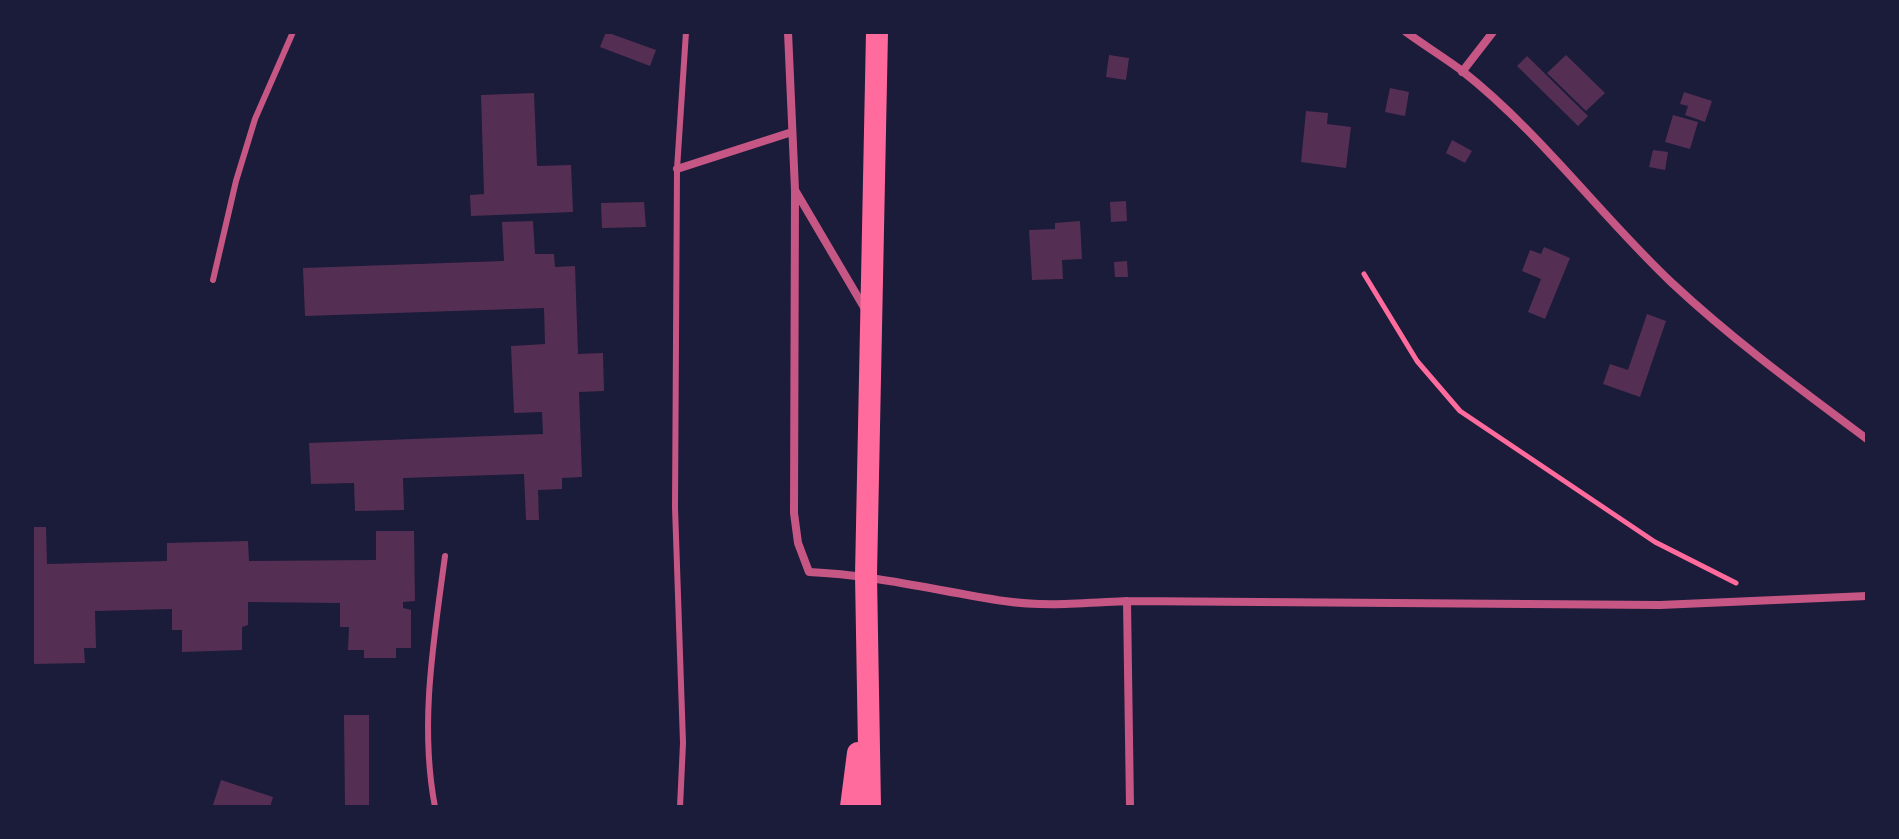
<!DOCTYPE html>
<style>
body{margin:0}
#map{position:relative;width:1899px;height:839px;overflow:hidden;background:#1b1b3a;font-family:"Source Sans 3",sans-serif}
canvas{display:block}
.frame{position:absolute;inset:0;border:34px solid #1b1b3a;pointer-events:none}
</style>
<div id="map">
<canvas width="1899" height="839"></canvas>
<div class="frame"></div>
</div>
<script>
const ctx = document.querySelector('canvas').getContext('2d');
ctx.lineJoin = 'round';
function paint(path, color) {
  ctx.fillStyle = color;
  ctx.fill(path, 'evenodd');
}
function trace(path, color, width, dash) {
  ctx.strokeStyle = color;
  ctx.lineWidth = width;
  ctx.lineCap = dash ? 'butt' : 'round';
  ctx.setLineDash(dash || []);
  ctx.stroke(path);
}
const building = new Path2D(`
 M606,32L656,50L650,66L600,47Z
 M1109,55L1129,58L1126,80L1106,77Z
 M1566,55L1605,93L1586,111L1547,73Z
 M1527,56L1588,116L1578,126L1517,66Z
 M1390,88L1409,92L1405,116L1385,112Z
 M1684,92L1712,101L1705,122L1685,115L1688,106L1680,104Z
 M534,93L537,166L571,165L573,212L471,216L470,195L484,194L481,95Z
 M1306,111L1328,113L1327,124L1351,127L1346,168L1301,162Z
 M1673,115L1698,122L1690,149L1665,142Z
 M1452,140L1472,151L1465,163L1446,153Z
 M1653,150L1668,152L1665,170L1649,167Z
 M1126,201L1127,221L1111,222L1110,202Z
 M644,202L646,227L602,228L601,203Z
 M533,221L535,254H554L555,267L575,266L578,354L603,353L604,391L579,392L582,477L562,478V489L538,490L539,520H526L524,474L403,478L404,510L355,511L354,483L311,484L309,443L543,434L542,412L514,413L511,346L545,344L544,308L305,316L303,268L504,261L502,222Z
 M1080,221L1082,259L1062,260L1063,279L1032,280L1029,230L1055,229V223Z
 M1544,247L1570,258L1545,319L1528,312L1541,279L1522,271L1530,250L1541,254Z
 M1127,261L1128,277H1115L1114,262Z
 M1647,314L1666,321L1640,397L1603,384L1610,364L1628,370Z
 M32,527H46L47,564L167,561V543L248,541L249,561L376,560V531H414L415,601L403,602V608L411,610V648H396V658H364V650H348L349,627H340V603L248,602V625L242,627V650L182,652V630H172V609L95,611L96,648H84L85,663L32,664Z
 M344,715H369V807H345Z
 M221,780L273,797L270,807L213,805Z`);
const path = new Path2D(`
 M1364,274L1417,361L1460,411L1655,542L1736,583`);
const service = new Path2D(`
 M213,280L236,181L255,119L293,32
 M435,807C419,724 434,639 445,556
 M680,807L683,743L675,507L677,169L686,32`);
const minor = new Path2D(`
 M788,32L795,190L794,513L798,543L809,572C876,575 938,591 1004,601C1044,607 1086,603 1127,601L1660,605L1867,596
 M1406,32C1424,45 1443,57 1461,70C1539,131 1600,215 1672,283C1733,340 1800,389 1867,439
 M1462,72L1493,32
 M677,169L792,132
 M795,190L865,309
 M1127,601L1130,807`);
const trunk = new Path2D(`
 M851,807L858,753
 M870,807L866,575L877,32`);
paint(building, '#542f53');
trace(path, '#ff6b9d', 5);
trace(service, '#c65784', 6);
trace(minor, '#c65784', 8);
trace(trunk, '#ff6b9d', 22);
</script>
